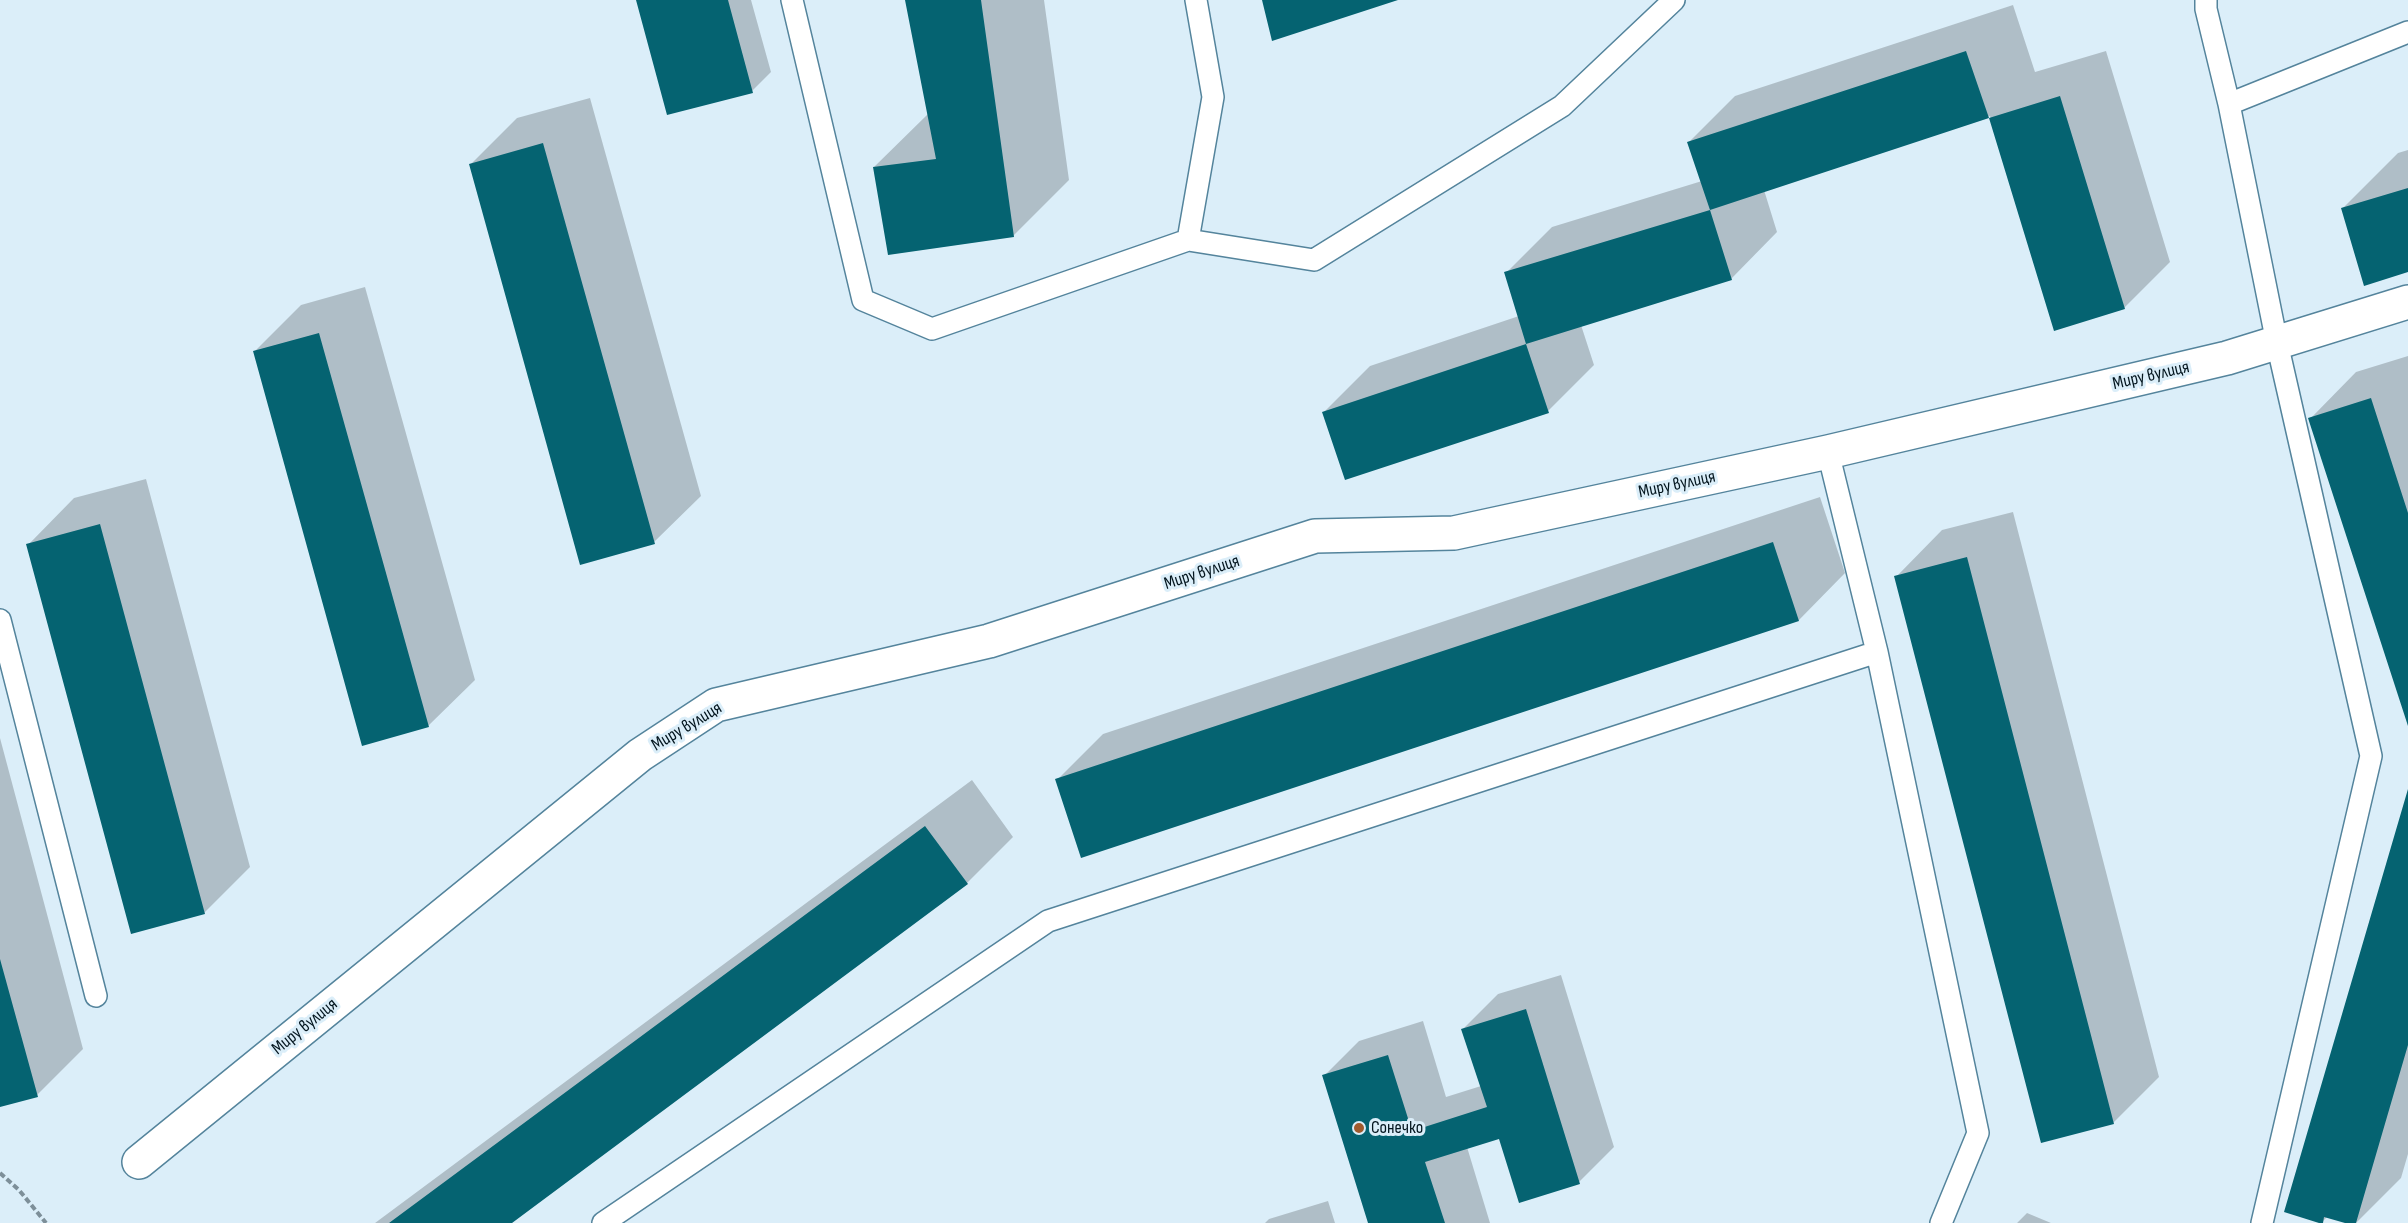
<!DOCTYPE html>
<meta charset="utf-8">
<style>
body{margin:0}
canvas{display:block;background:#dbeef9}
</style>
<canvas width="2408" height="1223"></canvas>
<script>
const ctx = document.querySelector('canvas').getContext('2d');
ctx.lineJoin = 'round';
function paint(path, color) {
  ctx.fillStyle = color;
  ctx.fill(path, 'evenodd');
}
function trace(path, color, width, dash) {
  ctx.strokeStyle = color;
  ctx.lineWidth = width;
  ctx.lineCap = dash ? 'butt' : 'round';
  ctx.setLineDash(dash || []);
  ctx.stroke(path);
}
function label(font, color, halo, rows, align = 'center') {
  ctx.font = font + ' "Sofia Sans Condensed",sans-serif';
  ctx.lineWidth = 6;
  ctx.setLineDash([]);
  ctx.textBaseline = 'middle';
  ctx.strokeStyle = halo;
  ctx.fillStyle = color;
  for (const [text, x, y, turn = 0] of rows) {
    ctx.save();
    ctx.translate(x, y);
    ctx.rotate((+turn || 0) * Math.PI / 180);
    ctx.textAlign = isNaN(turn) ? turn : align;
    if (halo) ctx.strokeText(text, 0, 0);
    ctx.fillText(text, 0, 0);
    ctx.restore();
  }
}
const shadow = new Path2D(`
 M638,0H751L771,72L752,91Z
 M906,0H1044L1069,180L1013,236L874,167L928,114Z
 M2013,5L2035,72L2106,51L2170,262L2124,308L2055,329L1990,116L1764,190L1777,232L1731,279L1581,325L1594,365L1548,411L1324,412L1370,366L1519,316L1506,273L1552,227L1702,181L1689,142L1735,96Z
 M590,98L701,496L654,542L470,165L517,118Z
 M2408,150V271L2343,208L2398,153Z
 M365,287L475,680L428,726L254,352L301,305Z
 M2408,356V722L2310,419L2356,372Z
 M146,479L250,867L204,913L28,545L74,498Z
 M1820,497L1845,573L1799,620L1057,780L1103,734Z
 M2013,512L2159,1077L2113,1123L1896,577L1942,530Z
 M0,738L83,1049L37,1095L0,1105Z
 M972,780L1013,837L967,883L509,1223H375Z
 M2408,792V1154L2401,1178L2356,1223L2328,1216L2322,1222Z
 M1561,975L1614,1147L1579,1182L1500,1137L1467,1147L1490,1223H1370L1324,1076L1359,1041L1423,1021L1446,1097L1481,1086L1463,1029L1498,994Z
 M1328,1201L1335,1223H1265L1269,1219Z
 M2027,1213L2051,1223H2017Z`);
const building = new Path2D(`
 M636,0H728L753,93L667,115Z
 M905,0H981L1014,237L888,255L873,167L936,159Z
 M1262,0H1398L1272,41Z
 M1966,51L1989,118L2060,96L2125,309L2054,331L1989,118L1710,210L1732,280L1526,344L1504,272L1710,210L1687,142Z
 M543,143L655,544L580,565L469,164Z
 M2408,188V272L2364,286L2341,208Z
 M319,333L429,727L362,746L253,351Z
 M1526,344L1549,413L1345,480L1322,412Z
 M2371,398L2408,513V726L2308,418Z
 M100,524L205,914L131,934L26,544Z
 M1773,542L1799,621L1081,858L1055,779Z
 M1967,557L2114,1124L2041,1143L1894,576Z
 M2408,789V1045L2356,1223H2345L2324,1217L2323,1223H2319L2284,1212Z
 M925,826L968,884L512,1223H389Z
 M0,959L38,1097L0,1107Z
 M1526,1009L1580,1184L1519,1203L1499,1139L1425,1162L1445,1223H1368L1322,1075L1388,1055L1412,1131L1487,1107L1461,1029Z`);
const path = new Path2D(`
 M0,1173L19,1190L46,1223`);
const lane = new Path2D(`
 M792,0L863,300L932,329L1188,240L1213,97L1196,0
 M2206,0V9L2229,104
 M1188,240L1314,260L1562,106L1674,0
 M1828,452L1877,652
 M0,620L96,996
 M603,1223L1048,921L1877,652L1978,1133L1941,1223
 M2262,1223L2371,756L2277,343L2229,104L2408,32`);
const street = new Path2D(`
 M139,1162L640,755L716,705L989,641L1315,536L1454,533L1828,452L2227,358L2408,302`);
const markers = [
 [1359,1128,6,"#a05b2e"]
];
const streetNames = [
 ["Миру вулиця",2151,376,-13],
 ["Миру вулиця",1677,485,-12],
 ["Миру вулиця",1202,573,-18],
 ["Миру вулиця",687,727,-31],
 ["Миру вулиця",305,1027,-39]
];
const poiNames = [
 ["Сонечко",1371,1128]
];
paint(shadow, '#0003');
paint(building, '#056371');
trace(lane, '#54849c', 24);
trace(street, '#54849c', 36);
trace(path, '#7d8f99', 4, [6, 3]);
trace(lane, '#fff', 21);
trace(street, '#fff', 33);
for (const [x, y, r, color] of markers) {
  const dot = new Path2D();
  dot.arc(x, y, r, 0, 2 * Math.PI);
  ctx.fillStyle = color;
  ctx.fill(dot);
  trace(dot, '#dbeef9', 2);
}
label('18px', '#03151e', '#dbeef9', streetNames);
label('18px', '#03151e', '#dbeef9', poiNames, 'left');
</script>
